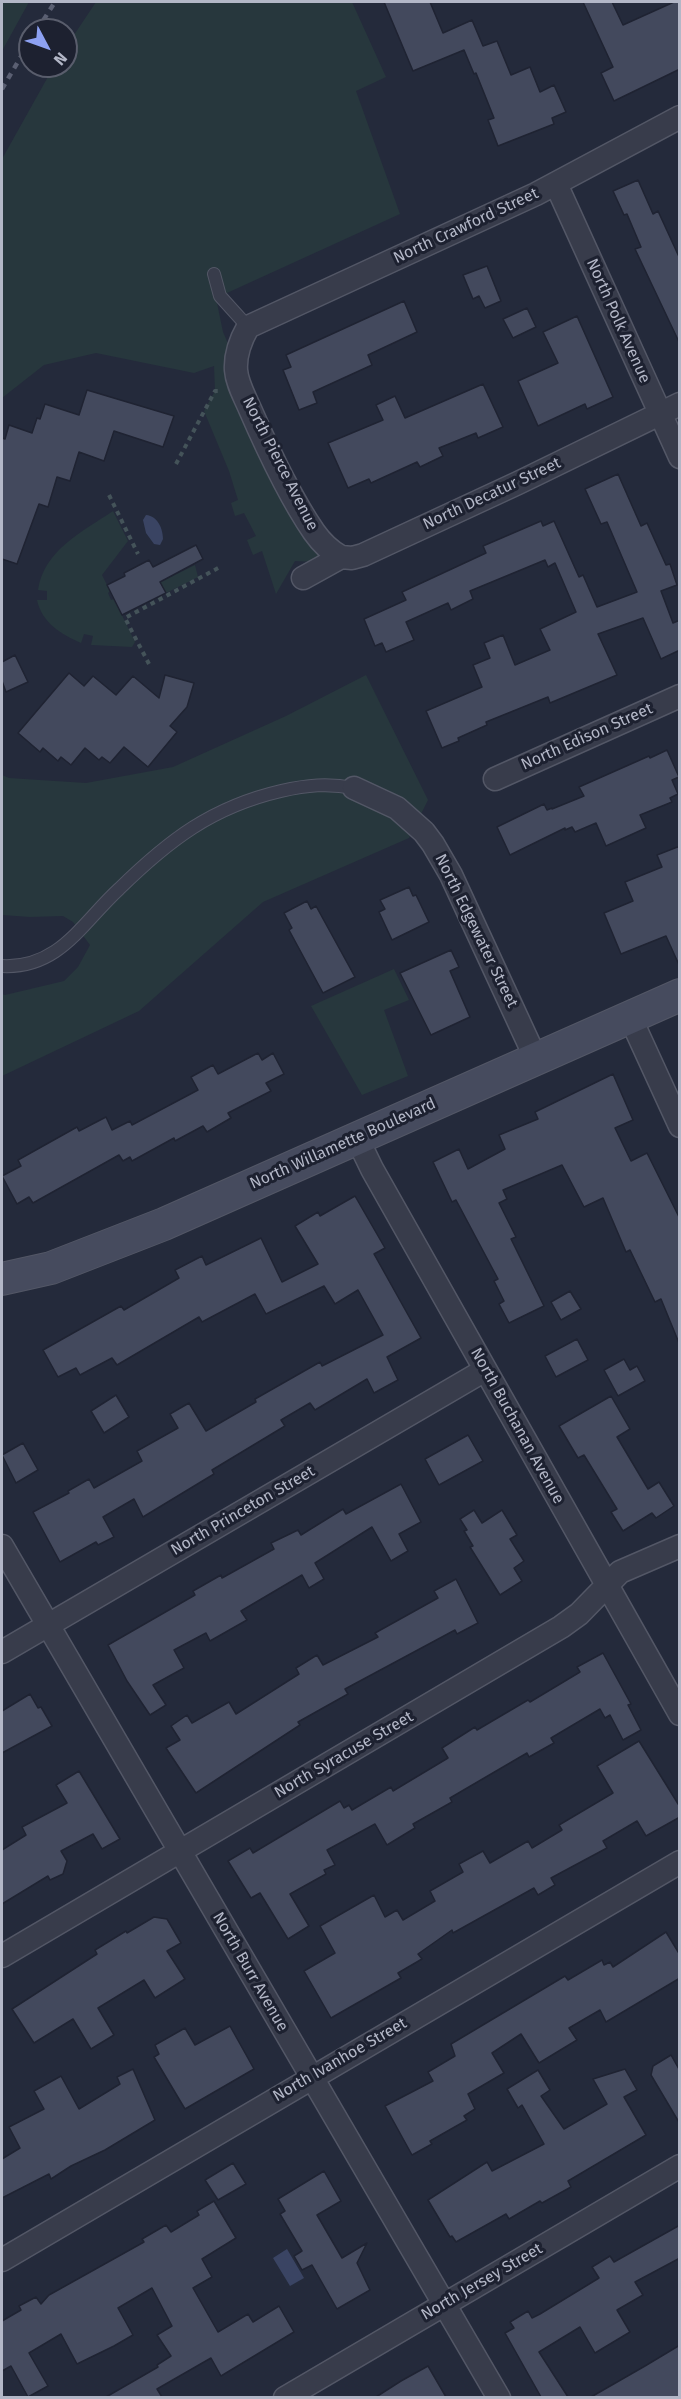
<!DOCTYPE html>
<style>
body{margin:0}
#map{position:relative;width:681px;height:2399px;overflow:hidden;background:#242a3b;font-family:"Fira Sans",sans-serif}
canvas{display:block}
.frame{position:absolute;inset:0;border:3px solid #b3b7c7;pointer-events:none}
.north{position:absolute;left:18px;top:18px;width:60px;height:60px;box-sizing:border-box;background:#1d2130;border:2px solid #595d6c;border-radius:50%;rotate:131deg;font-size:16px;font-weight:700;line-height:24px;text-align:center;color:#b3b7c7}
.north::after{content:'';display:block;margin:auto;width:21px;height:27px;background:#8da1f2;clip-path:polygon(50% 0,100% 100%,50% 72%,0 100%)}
</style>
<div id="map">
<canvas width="681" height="2399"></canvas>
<div class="frame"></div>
<div class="north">N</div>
</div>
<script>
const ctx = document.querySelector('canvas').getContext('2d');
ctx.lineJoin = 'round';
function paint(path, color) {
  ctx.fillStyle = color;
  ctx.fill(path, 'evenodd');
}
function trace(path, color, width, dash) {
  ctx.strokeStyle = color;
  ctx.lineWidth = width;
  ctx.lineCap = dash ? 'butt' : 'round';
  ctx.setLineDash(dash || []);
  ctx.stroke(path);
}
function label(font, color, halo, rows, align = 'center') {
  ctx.font = font + ' "Fira Sans",sans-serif';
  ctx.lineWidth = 6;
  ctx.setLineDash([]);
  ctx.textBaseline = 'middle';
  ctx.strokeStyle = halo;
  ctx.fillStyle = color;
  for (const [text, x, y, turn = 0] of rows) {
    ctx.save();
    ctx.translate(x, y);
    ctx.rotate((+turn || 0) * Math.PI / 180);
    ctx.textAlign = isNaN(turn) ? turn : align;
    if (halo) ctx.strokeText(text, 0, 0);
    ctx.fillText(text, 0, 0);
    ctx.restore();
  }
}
const green = new Path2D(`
 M2,2H29L2,51Z
 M96,2H352L386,77L356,91L400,214L216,298L223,332L322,557L314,562L295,561L276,594L262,551L253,555L247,540L256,536L244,513L235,516L231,503L238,500L229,471L204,411L215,391L214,366L194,373L96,353L44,365L2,398V159L54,66H66V47Z
 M113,511L128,541L102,575L110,591L108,593L111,600L114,599L135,642L132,647L91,645L93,636L84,634L81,643C61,634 42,623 37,600H47V591L38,590C44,550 82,532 113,511Z
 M195,565L198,577L166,593L160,582Z
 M366,675L428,800L409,838L263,902L139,1011L2,1076V994L5,995L64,981L78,967L90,945L73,922L63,916L30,917L2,915V775L9,778L86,783L173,767L286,716Z
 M394,969L409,1000L384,1010L408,1076L362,1095L311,1006Z`);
const water = new Path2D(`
 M146,515C158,516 163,529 163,539L160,545L154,544L146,533L143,520Z
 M287,2249L304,2278L290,2286L273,2258Z`);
const building = new Path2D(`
 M384,2H430L443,33L472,20L483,46L497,41L511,75L530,67L540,92L554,85L566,112L552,118L554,124L498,146L488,120L494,118L476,73L474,74L464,50L413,71Z
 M583,2H612L623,25L674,2H680V69L614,101L601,73L613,67Z
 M638,180L653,214L658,211L680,259V344L635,249L641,247L627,214L624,215L613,191Z
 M487,266L501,301L485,308L479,296L473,299L463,275Z
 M404,301L417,332L368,355L372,365L313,392L317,403L299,410L283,370L291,367L286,355Z
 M527,308L536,327L513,338L503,319Z
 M577,316L613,397L587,409L585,404L538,426L518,381L558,363L543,332Z
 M483,384L503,427L478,438L476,433L439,448L443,456L420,467L417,462L371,483L369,479L348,488L328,443L383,420L376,405L395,396L405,418Z
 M87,390L174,416L163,447L114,431L104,461L79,452L70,481L57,477L48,507L39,504L17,564L2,559V438L5,439L9,425L32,433L37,418L40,419L45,404L79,415Z
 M618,474L641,526L647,523L666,565L670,564L677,585L661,591L673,623L680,620V650L661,659L643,618L598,634L617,675L550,703L548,697L486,722L487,725L458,738L459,741L442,748L426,711L482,687L473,665L490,658L484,643L503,635L515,665L550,650L540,629L576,612L555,563L548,567L545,560L470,591L473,599L451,610L448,603L406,622L414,640L386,652L382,643L375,646L364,619L406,600L402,592L486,553L483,546L541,521L543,526L554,521L579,577L583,575L597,607L637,592L607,522L601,524L585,489Z
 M196,545L203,559L160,582L166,593L122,615L107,585L125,576L124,573L149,560L153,567Z
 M15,655L28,682L6,692L2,681V662Z
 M69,673L84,686L93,676L116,695L133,676L159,698L165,675L194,683L187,707L170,726L177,732L148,767L124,747L110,763L102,757L99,760L85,748L71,765L61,757L58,761L43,748L40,752L18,733Z
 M667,750L679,777L672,780L678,794L670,798L672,802L640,815L646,828L606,846L596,823L575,832L572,827L565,830V828L510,855L497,827L544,804L547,810L552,808V809L584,796L579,787L649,756L650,758Z
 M680,846V967L666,936L621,954L604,913L633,901L625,882L662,867L657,855Z
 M409,887L413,896L416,895L429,922L392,940L379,912L385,909L380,900Z
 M307,901L311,909L316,906L355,977L323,993L289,930L292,928L284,913Z
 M451,950L459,967L450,971L470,1017L431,1035L400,973Z
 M258,1053L262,1060L273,1053L284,1074L266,1083L271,1091L228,1113L231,1118L207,1132L203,1126L175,1141L174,1138L132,1161L130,1157L123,1161L119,1155L33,1203L29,1197L17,1204L2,1176L21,1166L18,1160L77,1127L79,1131L106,1117L112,1130L130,1121L132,1125L198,1090L191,1077L213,1065L218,1074Z
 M613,1074L633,1120L615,1128L631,1161L647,1153L680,1219L679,1343L661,1299L655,1302L630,1250L626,1252L603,1198L584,1207L562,1165L503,1190L507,1199L499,1203L516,1237L511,1239L544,1306L509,1323L499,1304L504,1301L494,1281L498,1279L456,1200L452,1202L433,1162L459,1149L468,1169L505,1149L499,1135L538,1119L535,1112Z
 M355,1196L385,1248L374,1254L421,1338L387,1357L398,1380L374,1393L367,1379L315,1410L310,1403L281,1420L285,1426L212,1470L214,1474L143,1517L134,1499L103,1517L114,1537L98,1545L96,1542L60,1562L33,1512L69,1493L68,1491L89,1479L94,1488L142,1461L137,1451L178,1428L170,1414L189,1403L206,1431L256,1402L255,1399L320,1362L322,1366L383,1335L358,1290L335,1304L324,1286L266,1314L255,1294L202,1322L199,1317L117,1365L112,1358L80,1375L76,1368L58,1377L43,1350L121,1306L124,1310L179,1278L175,1270L202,1256L206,1265L261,1238L282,1282L318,1264L295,1226L318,1212L320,1216Z
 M570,1291L581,1309L561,1320L551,1302Z
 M577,1339L588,1360L556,1377L545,1356Z
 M624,1359L630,1370L637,1366L645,1381L618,1396L604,1370Z
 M116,1395L129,1417L104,1433L91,1411Z
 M611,1396L630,1429L617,1437L648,1489L659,1482L674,1506L656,1518L652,1513L623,1531L611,1512L617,1509L584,1455L578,1458L559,1426Z
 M468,1435L483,1461L439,1485L425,1459Z
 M23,1443L38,1470L16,1483L2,1455Z
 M401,1484L421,1522L399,1534L408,1551L391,1561L372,1527L315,1563L324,1579L309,1588L302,1575L241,1611L247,1620L210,1641L206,1633L174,1650L184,1668L153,1685L166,1705L150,1715L127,1681L108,1645L195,1595L193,1591L221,1575L222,1578L274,1549L271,1543L298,1530L301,1535L343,1509L346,1514Z
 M474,1510L482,1523L502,1510L517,1535L510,1539L524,1561L514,1568L522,1581L500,1595L470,1547L473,1546L464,1531L467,1530L460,1519Z
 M456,1579L478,1623L457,1634L455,1630L345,1689L348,1694L298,1722L300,1725L196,1793L166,1748L180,1740L171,1726L187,1715L192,1723L229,1702L236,1714L299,1674L296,1668L317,1655L323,1665L378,1637L375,1633L438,1598L434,1591Z
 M603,1653L631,1704L628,1705L641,1730L623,1740L610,1715L605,1718L600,1709L551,1738L554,1743L529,1757L527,1753L450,1798L452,1802L413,1824L415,1828L387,1845L375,1824L327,1850L335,1865L324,1870L326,1874L290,1894L309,1926L288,1939L260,1893L251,1898L228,1861L250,1848L253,1853L340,1801L344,1808L349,1805L352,1810L391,1787L393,1791L448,1758L442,1748L475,1727L477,1730L528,1700L530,1702L580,1672L577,1667Z
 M30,1694L38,1708L41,1707L52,1726L2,1753V1711Z
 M639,1741L680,1807V1817L646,1836L637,1821L603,1841L607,1848L551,1878L555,1885L538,1895L534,1888L453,1933L452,1930L418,1954L422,1959L398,1973L401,1978L331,2018L304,1971L335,1953L320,1926L374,1895L385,1917L397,1910L403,1920L435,1901L430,1891L463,1872L459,1864L483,1851L490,1863L528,1841L532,1848L562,1830L559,1825L613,1793L597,1766Z
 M79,1771L120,1839L102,1849L93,1834L61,1851L67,1861L63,1874L50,1880L48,1876L2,1904V1850L26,1835L22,1827L67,1803L56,1785Z
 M154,1917L167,1919L181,1943L167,1951L185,1979L155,1998L144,1980L98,2008L114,2035L91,2049L73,2019L34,2043L12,2009L97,1954L95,1950L126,1931L127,1933Z
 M666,1932L680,1955V1978L606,2022L600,2010L569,2028L577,2040L539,2063L521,2034L492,2053L504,2073L468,2094L475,2109L464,2116L467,2120L430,2141L432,2144L412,2155L385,2106L433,2081L428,2072L455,2056L451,2044L565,1976L568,1980L602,1960L604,1965L610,1962L613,1967Z
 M230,2026L254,2069L185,2109L154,2057L159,2054L155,2045L185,2028L195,2045Z
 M671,2055L680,2071V2124L651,2075L653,2066Z
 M133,2069L155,2120L105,2150L71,2166L51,2179L49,2174L2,2198V2159L20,2148L9,2127L44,2109L34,2091L61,2076L79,2109L120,2084L117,2077Z
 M625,2069L637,2090L624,2097L646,2135L568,2181L571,2187L542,2203L540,2201L509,2219L506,2214L456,2242L452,2236L450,2237L428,2200L487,2162L492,2171L544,2144L522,2105L518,2108L507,2089L538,2070L550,2090L541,2096L564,2129L607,2104L593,2079Z
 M233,2163L246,2184L218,2200L205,2180Z
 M324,2171L341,2201L317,2215L342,2258L367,2243L357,2263L370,2290L337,2309L312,2265L302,2270L294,2256L302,2251L280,2214L285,2211L278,2199Z
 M214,2201L236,2238L202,2259L212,2277L193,2288L218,2332L248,2314L253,2322L279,2306L294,2332L221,2376L211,2358L157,2389L162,2397H106L158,2367L157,2365L171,2356L157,2335L172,2326L152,2288L118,2308L133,2335L114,2346L77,2364L61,2334L29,2353L48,2386L28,2397L11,2366L2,2371V2321L21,2310L19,2306L36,2297L41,2304L49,2295L144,2242L142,2239L166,2225L171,2232L199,2215L197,2211Z
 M680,2225V2258L635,2282L643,2295L617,2310L630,2332L595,2353L580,2327L539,2352L568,2397H541L505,2333L514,2328L510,2322L528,2311L532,2318L540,2314L599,2278L592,2267L610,2256L614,2262Z
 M680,2345V2397H591L645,2366Z
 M428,2366L446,2397H376L401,2381Z`);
const path = new Path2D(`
 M176,464L215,391H219
 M109,495L138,554
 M149,664L125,618L222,566`);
const lane = new Path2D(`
 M214,274L220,296L248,327
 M2,966C59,969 82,923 119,889C169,840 212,807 281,791C307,785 328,783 354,788`);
const street = new Path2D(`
 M556,184L680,457
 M341,557C330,551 321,542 314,532C290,497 267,448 250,409C245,397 237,384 236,370C235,354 240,341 248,327L536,194L680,117
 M303,578L341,557L352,558L363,555L518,483L680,404
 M495,779L680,696
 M354,788L397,808L424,832L433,844L451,875L536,1059
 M630,1017L680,1126
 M357,1138L372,1169L680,1714
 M2,1546L499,2398
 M2,1652L485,1370
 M2,1956L561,1627L579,1614L620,1572L680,1546
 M2,2260L680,1862
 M285,2398L680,2166`);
const secondary = new Path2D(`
 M2,1279L51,1268L164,1224L680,995`);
const rail = new Path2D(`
 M37,30L55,2
 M2,89L30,41`);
const streetNames = [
 ["North Crawford Street",466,226,-25],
 ["North Polk Avenue",618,321,66],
 ["North Pierce Avenue",280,464,63],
 ["North Decatur Street",492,494,-25],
 ["North Edison Street",587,737,-24],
 ["North Edgewater Street",476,931,64],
 ["North Willamette Boulevard",343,1144,-24],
 ["North Buchanan Avenue",517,1426,61],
 ["North Princeton Street",243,1511,-30],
 ["North Syracuse Street",344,1755,-30],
 ["North Burr Avenue",250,1972,60],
 ["North Ivanhoe Street",340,2060,-30],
 ["North Jersey Street",482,2282,-30]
];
paint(green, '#27373d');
paint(water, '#3a4463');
paint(building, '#43495d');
trace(building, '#1f2332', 1.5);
trace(lane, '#535766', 14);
trace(street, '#535766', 25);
trace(secondary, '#535766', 34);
trace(path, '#445359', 4, [4.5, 4.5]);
trace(lane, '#383c4b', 12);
trace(street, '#383c4b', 22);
trace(secondary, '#464b5e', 32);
trace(rail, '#5a5f72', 4.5, [6, 6]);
label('16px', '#b3b7c7', '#1d2130', streetNames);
</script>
